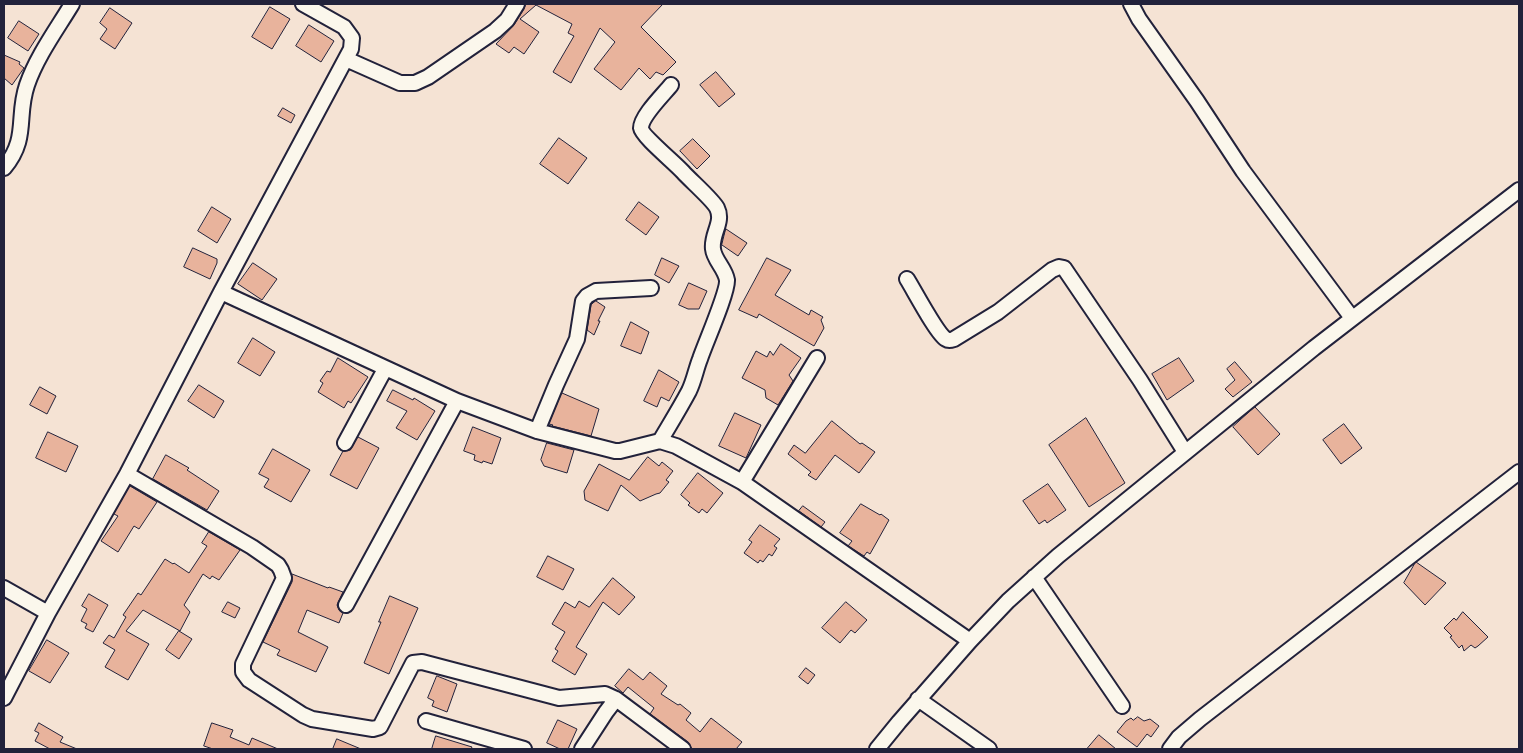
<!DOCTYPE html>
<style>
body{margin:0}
#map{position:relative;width:1523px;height:753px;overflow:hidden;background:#f5e3d4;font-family:"Indie Flower",sans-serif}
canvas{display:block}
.frame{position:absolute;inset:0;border:5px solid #22223b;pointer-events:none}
</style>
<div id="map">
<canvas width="1523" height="753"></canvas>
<div class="frame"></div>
</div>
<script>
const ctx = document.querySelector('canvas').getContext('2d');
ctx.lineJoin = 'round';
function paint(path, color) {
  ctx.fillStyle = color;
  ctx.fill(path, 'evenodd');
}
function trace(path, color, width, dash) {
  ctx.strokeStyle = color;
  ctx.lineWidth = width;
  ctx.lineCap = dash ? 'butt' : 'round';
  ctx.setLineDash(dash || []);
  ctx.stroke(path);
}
const building = new Path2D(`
 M526,4H663L641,27L676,62L663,75L656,72L650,79L639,68L621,90L594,69L615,42L600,28L571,83L553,72L574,36L568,33L572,24L536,5L520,19L539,32L524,54L514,47L509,53L496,44L514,25L524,9Z
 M270,7L290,19L272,49L252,37Z
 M110,8L132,23L115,49L100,39L107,29L100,23Z
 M19,21L39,34L28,51L8,38Z
 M309,25L334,41L321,62L296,46Z
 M4,55L20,62L19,64L24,68L12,85L4,78Z
 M716,72L735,94L719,107L700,85Z
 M283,108L295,115L291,123L278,116Z
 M559,138L587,158L568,184L540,164Z
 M693,139L710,156L697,169L680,151Z
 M639,202L659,217L646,235L626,220Z
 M212,207L231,219L217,243L198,231Z
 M726,229L747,243L738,256L722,245Z
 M193,248L217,259V263L210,279L184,267Z
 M662,258L679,266L669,283L655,275Z
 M767,258L791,270L775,295L809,315L811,310L823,317L821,320L824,328L814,346L759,314L757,318L739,310Z
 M253,263L277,279L262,300L238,284Z
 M689,283L707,291L699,309H688L679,305Z
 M596,301L605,307L598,321H600L594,335L587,330L591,305Z
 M631,322L649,332L641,354L621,346Z
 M253,338L275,352L260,376L238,363Z
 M781,344L801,358L789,375L793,381L778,405L766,398L765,390L742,378L756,351L767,357L770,351L773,355Z
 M338,358L368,377L351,403L348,401L344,408L318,392L323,383L320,381L327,371L330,372Z
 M1179,358L1194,381L1167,400L1152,374Z
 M1235,362L1252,382L1233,397L1225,389L1235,380L1227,369Z
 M659,370L679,382L669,401L661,397L657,407L644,401Z
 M199,385L224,401L214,418L188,401Z
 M40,387L56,396L47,414L30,405Z
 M393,390L413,400L414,398L435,411L417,440L396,428L407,411L387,401Z
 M562,393L599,409L591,436L552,426L553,425L549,424Z
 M1255,407L1280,434L1258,455L1233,427Z
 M735,413L761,425L746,458L719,446Z
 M1086,418L1125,483L1089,507L1049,445Z
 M832,421L860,444L862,443L875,452L859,473L835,455L816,480L808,475L811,472L788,454L794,445L805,453Z
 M1344,424L1362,448L1341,464L1323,440Z
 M473,427L501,438L492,464L483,461L482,463L474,460L475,455L464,451Z
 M48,432L78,446L66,472L36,458Z
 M358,437L379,448L357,489L330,475L343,451L350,450Z
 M547,443L574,450L567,473L544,466L541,460Z
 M273,449L310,470L291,502L264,487L269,479L259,474Z
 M166,455L189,468L187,470L219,491L207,510L153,479Z
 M648,457L659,466L662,462L673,471L666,480L669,482L660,493L656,494L640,501L621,485L608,511L585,500L584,491L599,464L629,480Z
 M698,473L723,493L707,513L702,509L699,513L688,505L690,503L681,495Z
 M1048,484L1066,510L1047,523L1045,520L1039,524L1023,501Z
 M130,486L157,502L139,529L134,526L118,552L101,541L118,516L114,514Z
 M861,504L880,515L881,514L889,520L870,554L867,552L864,556L848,546L852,541L840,533Z
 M803,506L825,522L821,527L799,511Z
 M760,525L780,539L774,546L777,548L772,556L769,554L763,562L760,560L758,563L744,553L752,542L749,540Z
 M209,532L240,550L219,580L212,576L210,579L203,574L184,605L190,612L180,631L143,610L126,631L149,644L128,680L105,667L115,650L103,643L109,635L114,638L126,617L123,615L138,593L141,595L165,559L173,564L174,563L189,573L207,546L202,543Z
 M548,556L574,569L563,590L537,577Z
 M1416,562L1446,583L1425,605L1404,583Z
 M292,574L328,588L329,587L343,592L337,605L339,610L343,613L339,623L307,610L298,632L328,647L316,672L277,655L280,650L263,642L292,582Z
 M613,578L635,597L619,615L603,602L576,647L587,654L575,675L552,661L558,651L555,649L565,632L552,624L565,602L575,608L579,601L589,607Z
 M89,594L108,605L93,632L85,628L87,624L81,621L87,609L82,606Z
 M390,596L418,608L389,674L364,663L381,622H379Z
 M228,602L240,608L235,618L222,612Z
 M846,602L867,620L855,633L851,630L840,643L822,628Z
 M1463,612L1488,637L1478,646L1475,648L1471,645L1464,651L1462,645L1459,648L1450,637L1452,636L1444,628L1454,618L1456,620Z
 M179,631L192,639L179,659L166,650Z
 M47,640L69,653L50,683L29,671Z
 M806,668L815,675L808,684L799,677Z
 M629,669L643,680L650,672L667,686L661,694L678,705L680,704L691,713L686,720L700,732L711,718L742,742L736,749H692L688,742L650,714L654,708L628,687L623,693L615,686Z
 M437,676L457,684L447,712L432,706L434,701L428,698Z
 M1138,717L1144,721L1150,719L1159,726L1151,737L1147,734L1137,747L1117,732L1126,721L1131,718L1133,720Z
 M558,720L577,729L568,749H560L547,743Z
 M39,723L63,737L60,742L77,749H50L35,741L39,733L35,731Z
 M212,723L233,730L230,737L249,745L252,738L278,749H213L204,746Z
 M1099,735L1116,749H1087Z
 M436,736L472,747L471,749H432Z
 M337,739L361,749H333Z`);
const minor = new Path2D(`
 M1131,4L1139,19L1197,101L1243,171L1352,318
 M346,59L400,83H415L428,77L495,31L507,20L517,4
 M4,168C29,138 16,117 27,85C37,56 57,29 72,4
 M907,279C914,290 937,334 946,339C949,341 951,340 954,339L998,312L1052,270L1059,267L1064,268L1140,380L1185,452
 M221,292L457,401L537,431L615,451H620L660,441L676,446L742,482L970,641
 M537,431L556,385L577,339L583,301L587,296L596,291L651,288
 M660,441C670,424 680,408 689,391C694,381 696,369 700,359C705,344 728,292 727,280C725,268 714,260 713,249C711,234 724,222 717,208C713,200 690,180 683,172C675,163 642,136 641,128C641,116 664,94 671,85
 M345,443L385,369
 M127,474L252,547L278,565L281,570L284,578L243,664V672L249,680L303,715L312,719L373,729L380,727L413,663L422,662L559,698L605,694L616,699
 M742,482L817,358
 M1034,577L1122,706
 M4,588L48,613
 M346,605L457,401
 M4,698L48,613L127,474L221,292L351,49L352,38L344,27L303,4
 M918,699L989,749
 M426,721L524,749
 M582,749L606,712L616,699L683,749
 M877,749L899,722L970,641L1008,601L1058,556L1314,348L1519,190
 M1170,749L1179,737L1200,719L1519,472`);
paint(building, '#e8b39c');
trace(building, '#22223b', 1);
trace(minor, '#22223b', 18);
trace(minor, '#fbf7ec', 14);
</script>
